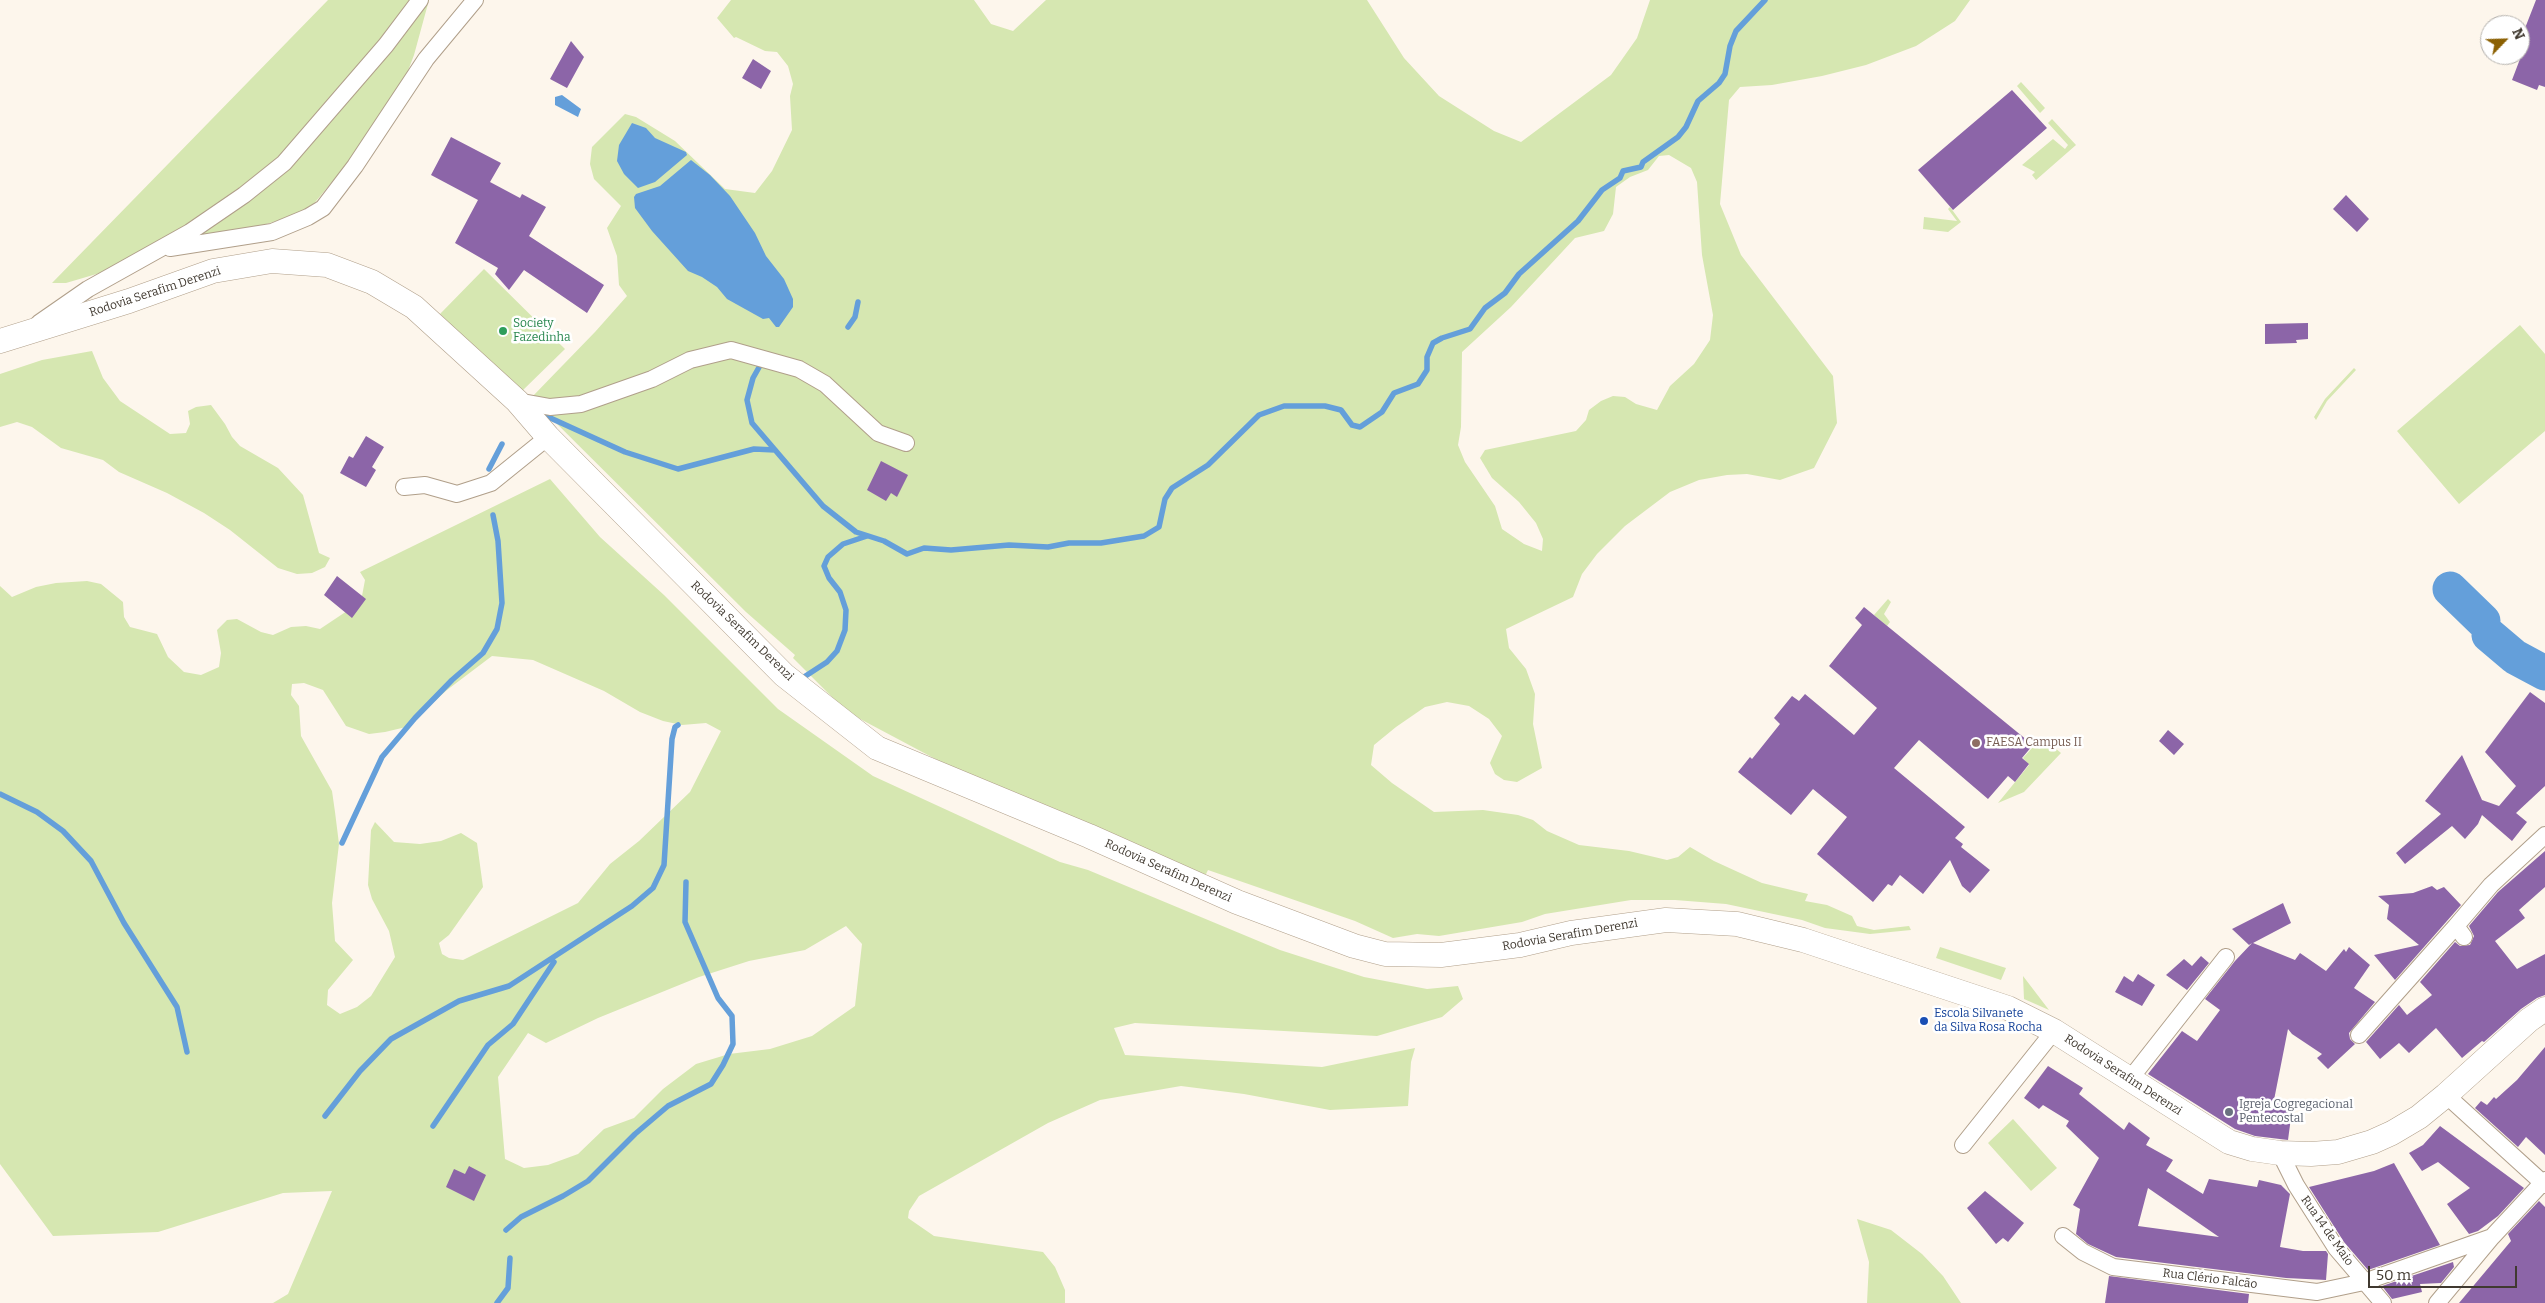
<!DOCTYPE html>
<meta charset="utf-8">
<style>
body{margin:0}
#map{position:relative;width:2545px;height:1303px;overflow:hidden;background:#fdf6ec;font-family:Bitter,serif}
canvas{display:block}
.north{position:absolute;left:2480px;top:15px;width:50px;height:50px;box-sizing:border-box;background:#fff;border:1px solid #b3b0ac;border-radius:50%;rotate:66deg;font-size:14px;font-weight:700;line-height:20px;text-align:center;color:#403930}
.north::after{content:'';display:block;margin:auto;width:18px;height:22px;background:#8b6002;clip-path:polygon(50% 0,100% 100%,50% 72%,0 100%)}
.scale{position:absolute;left:2368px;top:1266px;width:149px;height:22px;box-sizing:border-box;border:2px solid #403930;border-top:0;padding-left:6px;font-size:15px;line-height:18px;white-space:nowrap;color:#403930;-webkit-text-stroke:4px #fff;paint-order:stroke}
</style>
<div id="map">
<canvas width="2545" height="1303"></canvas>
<div class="north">N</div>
<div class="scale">50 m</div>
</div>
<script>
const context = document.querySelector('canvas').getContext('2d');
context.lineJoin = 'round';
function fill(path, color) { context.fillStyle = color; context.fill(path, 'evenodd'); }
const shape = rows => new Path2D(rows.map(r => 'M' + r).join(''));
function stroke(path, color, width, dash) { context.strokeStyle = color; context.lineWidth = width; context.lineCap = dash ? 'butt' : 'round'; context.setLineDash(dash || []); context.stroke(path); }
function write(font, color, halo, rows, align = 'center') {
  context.font = font + ' Bitter,serif'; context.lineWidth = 5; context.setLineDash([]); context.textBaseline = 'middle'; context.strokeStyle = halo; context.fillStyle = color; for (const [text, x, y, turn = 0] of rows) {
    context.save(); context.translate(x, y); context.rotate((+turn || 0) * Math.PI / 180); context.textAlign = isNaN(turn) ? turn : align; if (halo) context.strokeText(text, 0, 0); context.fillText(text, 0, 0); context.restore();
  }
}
fill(shape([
 [328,0,429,0,414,55,398,97,369,137,307,212,66,283,52,283],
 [731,0,974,0,991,24,1013,31,1046,0,1367,0,1404,58,1439,96,1494,131,1521,142,1611,75,1637,38,1650,0,1970,0,1955,21,1916,46,1866,65,1822,76,1772,85,1740,87,1729,100,1720,204,1741,255,1833,376,1837,423,1814,468,1780,480,1747,474,1727,475,1699,480,1670,492,1625,526,1597,554,1582,574,1573,597,1506,629,1509,648,1526,669,1535,694,1533,724,1542,768,1517,782,1504,780,1495,774,1490,763,1502,736,1489,719,1469,706,1447,702,1425,707,1396,727,1374,745,1371,765,1392,783,1434,812,1483,810,1518,815,1533,820,1547,831,1579,845,1629,851,1667,860,1678,857,1690,847,1714,861,1762,883,1808,894,1805,901,1827,905,1852,916,1857,926,1874,930,1909,926,1911,930,1870,934,1825,928,1802,920,1726,904,1675,900,1631,900,1545,914,1522,922,1439,936,1417,934,1393,938,1355,921,1208,870,1205,876,943,763,847,712,793,658,795,655,746,612,531,398,595,332,627,296,619,285,617,256,607,228,621,206,594,179,590,164,592,147,625,114,636,117,675,141,725,189,755,193,772,171,792,130,790,96,793,84,788,66,777,52,765,51,736,37,734,38,717,18],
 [1669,155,1691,168,1697,182,1702,255,1713,315,1710,340,1694,364,1670,386,1657,410,1636,404,1625,397,1613,396,1601,401,1589,410,1586,420,1576,431,1485,450,1480,458,1492,478,1519,502,1536,523,1543,539,1542,551,1524,544,1502,529,1495,506,1465,462,1458,445,1461,427,1462,352,1511,307,1575,238,1604,231,1613,214,1616,187,1630,177,1648,170,1659,156],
 [2021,82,2045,108,2040,113,2017,86],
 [2052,119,2076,145,2036,180,2032,175,2035,172,2022,165,2053,139,2065,149,2068,145,2048,123],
 [1950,207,1961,222,1948,232,1923,229,1924,217,1957,221,1948,209],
 [484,269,565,349,520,393,440,314],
 [2520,325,2545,354,2545,431,2459,504,2397,431],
 [92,351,103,378,120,401,170,434,186,433,190,424,188,411,196,407,211,405,225,424,232,437,240,446,278,468,303,495,319,553,330,558,325,567,312,573,297,574,278,568,230,530,204,513,167,493,119,472,103,460,61,448,32,427,17,422,0,427,0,374,42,360],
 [2354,368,2356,370,2327,401,2316,420,2314,417,2325,399],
 [550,479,600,537,664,595,778,709,873,776,1060,862,1088,870,1280,950,1364,977,1427,989,1458,986,1463,999,1442,1017,1377,1036,1135,1023,1114,1028,1125,1055,1322,1067,1415,1048,1411,1062,1408,1106,1330,1110,1244,1094,1181,1086,1100,1100,1048,1123,919,1196,909,1211,908,1218,934,1236,1043,1252,1055,1267,1065,1290,1065,1303,273,1303,288,1294,332,1191,283,1193,158,1232,53,1236,0,1164,0,586,12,597,36,587,56,583,87,581,101,584,123,602,124,617,130,627,157,634,168,657,184,672,201,675,219,667,221,653,217,630,227,620,237,619,261,632,273,635,291,627,306,626,320,629,350,609,362,596,365,580,360,572],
 [492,656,533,660,604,691,640,712,663,721,682,725,706,723,721,731,690,792,639,841,610,864,578,903,463,960,449,958,442,954,439,943,449,935,483,887,477,843,461,833,441,841,420,844,394,842,375,822,371,830,368,885,372,899,389,931,395,957,371,996,357,1007,340,1014,327,1005,328,990,353,960,335,941,332,903,339,844,335,812,332,791,301,736,299,706,291,695,292,684,304,683,323,690,346,726,369,734,385,732,406,727,447,690],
 [846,926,862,944,855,1006,812,1036,770,1049,729,1054,696,1064,663,1089,634,1118,604,1129,578,1154,548,1165,524,1168,505,1159,498,1077,528,1033,546,1043,598,1018,699,977,749,961,805,950],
 [1888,599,1891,602,1884,614,1890,622,1887,626,1874,615],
 [2042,737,2061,753,2024,792,1998,803,2029,765,2023,758],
 [1940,947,2006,968,2001,980,1936,958],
 [2023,976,2049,1010,2024,999],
 [2013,1119,2057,1168,2031,1191,1988,1143],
 [1857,1219,1891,1230,1922,1254,1943,1276,1961,1303,1867,1303,1869,1262]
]), '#d6e7b1');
fill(shape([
 [562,95,581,109,578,117,555,105,555,97],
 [632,123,646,128,655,138,686,152,687,155,655,182,638,188,624,174,617,161,619,145],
 [691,160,710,175,730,196,755,233,766,256,784,279,793,299,793,307,779,327,776,327,769,318,763,319,727,299,717,287,702,277,688,271,652,231,635,208,634,197,636,194,660,186]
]), '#649fda');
stroke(shape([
 [848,327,855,317,858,302],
 [762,362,753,378,747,400,752,423,823,506,856,532,884,541,907,554,924,548,951,550,1009,545,1048,547,1069,543,1101,543,1144,536,1159,527,1165,499,1172,488,1208,465,1259,415,1284,406,1325,406,1341,410,1352,425,1360,427,1382,412,1394,393,1418,384,1427,370,1427,357,1433,343,1442,338,1470,329,1485,308,1505,293,1519,274,1578,221,1602,190,1620,178,1623,171,1641,167,1643,162,1678,137,1686,127,1698,101,1719,83,1725,74,1730,46,1736,31,1765,0],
 [546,416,625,452,678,469,754,449,775,450],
 [489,469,502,444],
 [804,677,827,662,837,651,845,630,846,610,840,592,829,578,824,566,828,557,843,544,867,536],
 [0,794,37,812,63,831,91,861,124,923,177,1007,187,1052],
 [342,843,382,757,415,718,452,680,483,653,497,629,502,603,498,541,493,515],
 [325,1116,360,1071,391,1039,459,1001,509,986,632,906,653,888,664,865,672,739,675,727,678,725],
 [433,1126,488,1045,513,1024,554,962],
 [506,1230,521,1217,563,1196,588,1181,635,1134,668,1106,711,1084,723,1065,733,1044,732,1016,718,998,685,922,686,882],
 [497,1303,508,1288,510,1258]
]), '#649fda', 5.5);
stroke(shape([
 [2450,589,2483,621],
 [2489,635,2515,657,2545,673]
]), '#649fda', 35);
fill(shape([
 [2536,0,2545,0,2545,87,2539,85,2537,90,2512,80,2520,59,2520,41],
 [571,41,584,57,567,88,550,79],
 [753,59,771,71,761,89,742,78],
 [2012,90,2047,128,1953,210,1918,170],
 [451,137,501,163,490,182,520,198,522,194,546,207,529,236,604,285,587,313,524,270,509,290,495,274,498,268,455,243,478,200,431,175],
 [2346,195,2369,219,2357,232,2333,209],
 [2308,323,2308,339,2296,340,2297,343,2265,344,2265,324],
 [366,436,384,447,372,467,376,470,366,487,340,473,349,456,353,458],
 [881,461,908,475,897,497,891,493,886,501,867,490],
 [337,576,366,599,352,618,324,595],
 [1864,607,2033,745,2022,758,2029,764,2015,782,2008,776,1988,799,1919,740,1894,768,1965,827,1955,838,1963,844,1961,847,1990,870,1970,893,1962,886,1950,860,1923,894,1900,875,1892,886,1888,884,1873,902,1817,854,1847,817,1813,789,1791,815,1738,772,1750,757,1752,759,1780,724,1774,718,1792,696,1799,701,1805,694,1854,735,1877,708,1829,666,1862,625,1855,618],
 [2530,692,2545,703,2545,786,2516,813,2527,822,2512,841,2482,815,2478,824,2465,839,2452,826,2405,864,2396,853,2441,814,2425,801,2462,755,2482,800,2499,806,2516,786,2485,752],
 [2168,730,2184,744,2174,755,2159,741],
 [2545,851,2545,887,2519,910,2525,918,2495,941,2517,969,2545,954,2545,995,2537,998,2521,1009,2484,1042,2482,1041,2462,1058,2436,1028,2409,1053,2399,1043,2380,1059,2366,1042,2399,1005,2407,1015,2432,995,2420,982,2455,942,2460,946,2470,945,2474,936,2469,926,2498,892],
 [2432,886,2437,890,2444,887,2461,905,2395,980,2374,955,2419,945,2387,919,2389,905,2378,896,2413,893],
 [2283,903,2291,923,2253,943,2295,960,2300,953,2326,971,2344,949,2346,952,2349,947,2370,965,2354,988,2375,1002,2349,1033,2350,1039,2355,1044,2328,1069,2317,1058,2322,1054,2292,1034,2288,1029,2274,1100,2292,1110,2288,1140,2255,1136,2235,1129,2148,1074,2182,1031,2197,1041,2220,1010,2205,999,2235,961,2252,943,2249,945,2232,929],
 [2201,956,2209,963,2187,990,2166,975,2184,959,2192,966],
 [2138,974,2155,985,2142,1006,2115,992,2124,976,2133,982],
 [2545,1047,2545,1155,2526,1137,2518,1147,2475,1108,2481,1101,2487,1105,2494,1097,2496,1099,2517,1080],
 [2048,1066,2083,1088,2079,1094,2124,1130,2129,1122,2150,1138,2146,1145,2173,1160,2166,1171,2203,1194,2209,1179,2257,1187,2259,1180,2281,1185,2290,1194,2280,1247,2303,1251,2326,1251,2328,1254,2326,1280,2286,1278,2116,1257,2088,1244,2076,1234,2080,1209,2073,1205,2099,1158,2066,1126,2069,1121,2043,1105,2039,1109,2024,1098],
 [2148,1188,2219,1237,2138,1226],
 [2440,1126,2524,1188,2498,1216,2478,1231,2469,1234,2447,1204,2470,1188,2438,1162,2422,1171,2409,1153,2423,1145],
 [2394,1163,2440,1245,2368,1270,2344,1242,2309,1187,2374,1171],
 [469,1166,486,1175,474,1201,446,1187,454,1169,465,1174],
 [1985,1191,2024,1223,2008,1242,2003,1238,1996,1244,1967,1208],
 [2539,1201,2545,1207,2545,1303,2459,1303,2511,1241,2508,1234],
 [2453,1262,2454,1267,2441,1283,2420,1284,2422,1292,2392,1299,2382,1286],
 [2109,1276,2249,1294,2248,1303,2105,1303]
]), '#8c65a8');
const minor = shape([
 [170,248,272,232,308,217,323,208,355,166,426,59,475,0],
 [39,323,88,289,190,232,244,195,284,163,386,45,420,0],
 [517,401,550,407,581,404,652,379,690,360,731,350,799,369,825,384,878,433,906,443],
 [404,487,425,485,457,494,491,483,548,437],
 [2464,937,2456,926,2491,885,2545,835],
 [2359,1035,2456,926],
 [2130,1079,2226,957],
 [2446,1095,2545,1185],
 [1963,1145,2054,1031],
 [2280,1153,2296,1185,2336,1248,2383,1303],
 [2063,1236,2083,1252,2113,1267,2317,1292,2364,1282,2492,1237],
 [2437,1303,2492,1237,2545,1180]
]);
const secondary = shape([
 [0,341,129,301,213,271,272,261,327,265,372,282,414,307,517,401,548,437,784,675,877,748,1089,836,1237,902,1354,946,1385,954,1441,955,1520,945,1571,933,1666,920,1737,924,1803,940,2008,1008,2054,1031,2229,1142,2252,1149,2280,1153,2311,1154,2338,1152,2372,1142,2392,1133,2419,1117,2446,1095,2529,1020,2545,1009]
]);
stroke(minor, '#b09f8a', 18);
stroke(secondary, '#b09f8a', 25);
stroke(minor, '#fff', 16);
stroke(secondary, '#fff', 24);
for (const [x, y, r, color] of [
 [503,331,5,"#2e9e5b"],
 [1976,743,5,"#8d6e63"],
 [1924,1021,5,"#1a4fb4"],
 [2229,1112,5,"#6b7280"]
]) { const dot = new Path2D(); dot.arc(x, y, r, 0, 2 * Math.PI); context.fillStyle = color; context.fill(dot); stroke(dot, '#fff', 2); }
write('12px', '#403930', '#fff', [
 ["Rodovia Serafim Derenzi",155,292,-18],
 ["Rodovia Serafim Derenzi",742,631,44],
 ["Rodovia Serafim Derenzi",1168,871,24],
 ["Rodovia Serafim Derenzi",1570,935,-10],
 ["Rodovia Serafim Derenzi",2123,1075,33],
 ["Rua 14 de Maio",2327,1231,55],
 ["Rua Clério Falcão",2210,1279,7]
]);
write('12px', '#27864d', '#fff', [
 ["Society",513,324],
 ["Fazedinha",513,338]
], 'left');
write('12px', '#785e54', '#fff', [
 ["FAESA Campus II",1986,743]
], 'left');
write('12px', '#164399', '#fff', [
 ["Escola Silvanete",1934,1014],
 ["da Silva Rosa Rocha",1934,1028]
], 'left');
write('12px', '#5b616d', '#fff', [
 ["Igreja Cogregacional",2239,1105],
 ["Pentecostal",2239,1119]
], 'left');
</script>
